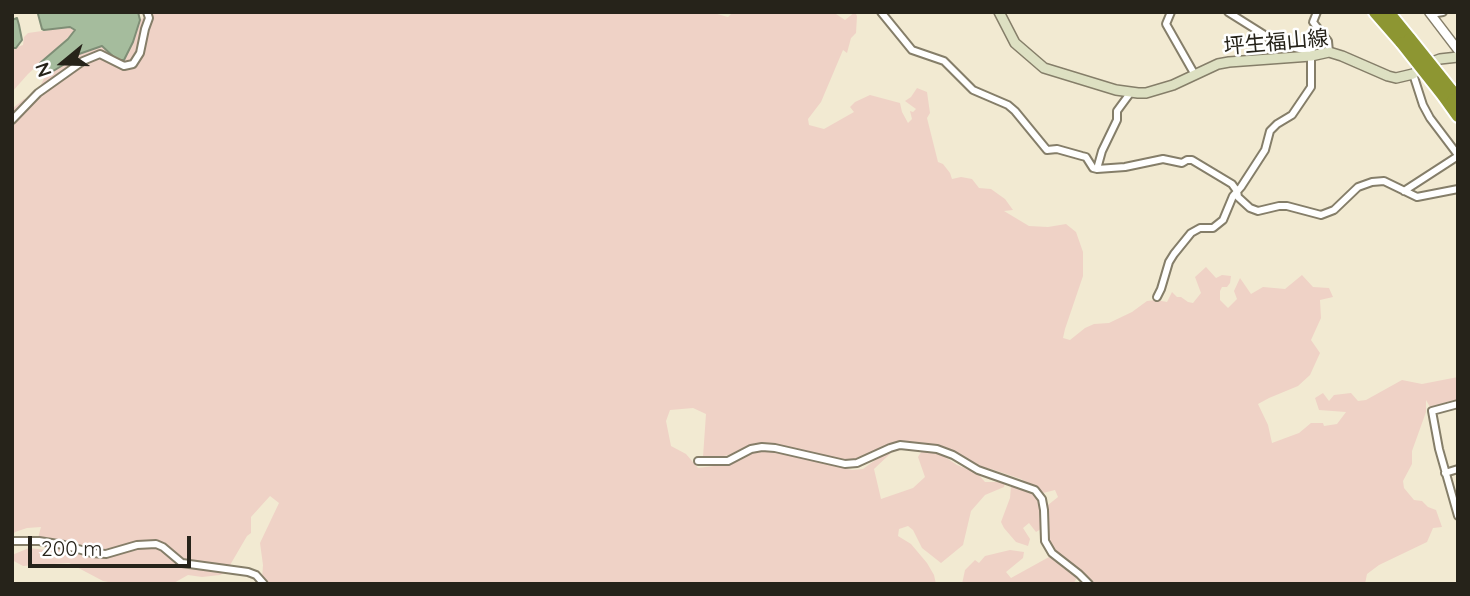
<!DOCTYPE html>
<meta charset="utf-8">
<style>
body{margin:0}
#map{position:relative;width:1470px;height:596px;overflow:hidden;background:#f2ead2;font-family:Quicksand,sans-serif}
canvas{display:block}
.frame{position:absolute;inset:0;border:14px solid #26231a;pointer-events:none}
.north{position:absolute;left:28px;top:28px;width:70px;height:70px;-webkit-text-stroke:5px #fff;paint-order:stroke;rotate:251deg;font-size:19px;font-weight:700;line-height:28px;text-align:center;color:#26231a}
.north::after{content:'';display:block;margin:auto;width:24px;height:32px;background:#26231a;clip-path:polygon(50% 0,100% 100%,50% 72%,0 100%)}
.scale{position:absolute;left:28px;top:536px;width:163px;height:32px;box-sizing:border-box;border:4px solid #26231a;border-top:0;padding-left:9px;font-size:21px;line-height:24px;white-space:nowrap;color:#26231a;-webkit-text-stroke:5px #fff;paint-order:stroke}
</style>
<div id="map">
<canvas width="1470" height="596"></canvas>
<div class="frame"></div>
<div class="north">N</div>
<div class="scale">200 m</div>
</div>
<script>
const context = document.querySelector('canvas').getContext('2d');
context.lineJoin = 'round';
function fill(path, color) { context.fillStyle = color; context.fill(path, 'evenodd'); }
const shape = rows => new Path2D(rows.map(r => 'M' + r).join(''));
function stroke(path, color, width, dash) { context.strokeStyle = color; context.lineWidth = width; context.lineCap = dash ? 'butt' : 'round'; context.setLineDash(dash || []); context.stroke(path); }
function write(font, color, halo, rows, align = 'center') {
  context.font = font + ' Quicksand,"Noto Sans JP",sans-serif'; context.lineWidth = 5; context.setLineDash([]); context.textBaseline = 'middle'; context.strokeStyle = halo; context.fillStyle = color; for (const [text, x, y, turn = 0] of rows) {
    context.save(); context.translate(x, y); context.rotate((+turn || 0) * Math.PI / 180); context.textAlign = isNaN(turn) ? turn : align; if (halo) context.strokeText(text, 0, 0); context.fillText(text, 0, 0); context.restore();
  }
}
fill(shape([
 [152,12,710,12,728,17,733,12,833,12,845,20,855,12,857,16,856,33,851,38,847,53,843,50,821,102,808,119,809,125,824,129,854,112,850,107,855,102,870,95,900,103,902,112,908,123,912,119,910,111,913,112,916,109,905,101,911,97,917,88,927,92,930,113,927,118,938,162,943,164,950,173,952,179,961,177,972,179,979,188,991,189,1005,199,1013,210,1004,211,1029,226,1048,227,1066,224,1076,232,1083,252,1083,276,1065,329,1063,338,1070,340,1085,328,1094,324,1109,323,1132,312,1147,301,1156,300,1167,302,1172,292,1177,297,1181,297,1188,302,1193,303,1201,293,1195,277,1206,267,1216,278,1222,275,1231,276,1230,283,1227,287,1222,287,1220,291,1220,300,1228,308,1237,299,1234,291,1240,278,1251,294,1263,287,1285,289,1302,275,1313,287,1329,288,1333,297,1320,300,1321,318,1311,340,1320,353,1310,375,1298,386,1269,398,1258,404,1268,425,1272,443,1299,433,1311,423,1323,423,1324,426,1337,424,1346,412,1319,410,1315,398,1323,393,1329,401,1334,395,1351,393,1358,401,1366,400,1402,380,1422,384,1458,377,1458,405,1454,400,1430,407,1426,400,1426,412,1412,451,1412,464,1403,481,1404,488,1414,500,1422,501,1428,507,1436,510,1442,527,1433,528,1427,542,1379,565,1367,574,1365,584,1093,584,1083,573,1054,552,1046,539,1048,505,1058,497,1055,490,1043,493,1021,479,991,469,975,466,954,452,900,443,857,460,845,462,776,445,719,457,703,457,706,414,693,408,670,410,666,421,671,446,686,454,698,468,730,464,757,451,772,450,852,470,863,469,890,449,892,452,874,469,881,499,913,488,925,477,918,457,923,449,939,453,957,465,977,473,985,482,1005,482,1004,487,985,495,971,511,963,545,941,563,922,548,913,530,908,526,899,529,898,536,911,544,927,563,934,575,936,584,269,584,262,579,263,565,260,543,279,503,270,496,251,517,251,533,247,536,226,572,220,575,202,577,188,575,172,584,119,584,103,581,69,563,23,566,12,560,12,555,29,548,46,550,38,538,41,527,27,528,15,532,12,536,12,109,24,99,36,96,45,76,59,68,79,54,103,46,117,60,133,42,140,20],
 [70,27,75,30,74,32,28,74,12,92,12,49,23,45,24,37,28,33],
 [1016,484,1035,494,1040,506,1041,529,1036,532,1029,523,1023,528,1030,539,1028,546,1016,542,1004,528,1001,522,1010,498,1011,486],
 [1010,550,1024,552,1023,558,1006,572,1011,578,1049,557,1077,578,1073,584,962,584,965,570,975,560,979,563,985,556]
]), '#efd2c6');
const water = shape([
 [39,12,138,12,140,20,133,42,124,60,117,60,102,46,79,54,73,54,68,62,45,76,41,75,38,69,40,63,68,39,75,30,70,27,44,30,42,29,38,14,39,12],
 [17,18,19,25,22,40,16,48,12,48,12,20,17,18]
]);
fill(water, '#a5bc9d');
stroke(water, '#7f8e76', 2);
const minor = shape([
 [881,12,912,50,944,61,973,90,1008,105,1015,111,1047,150,1057,149,1082,156,1086,157,1093,168,1097,169,1125,167,1163,159,1182,163,1187,160,1192,160,1232,184,1237,191,1238,197,1250,208,1258,211,1279,206,1287,206,1321,215,1334,210,1358,187,1372,182,1384,181,1417,197,1458,189],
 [1171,12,1166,24,1195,75],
 [1228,12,1279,44,1312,52],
 [1317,12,1313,22,1328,41,1329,52],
 [1431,14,1443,12],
 [1413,74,1423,105,1430,118,1458,155],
 [12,120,38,93,83,61,100,54,124,66,133,64,140,53,145,29,149,18,147,12],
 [1097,169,1102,151,1117,120,1117,111,1131,92],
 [1404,191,1458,156],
 [1157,297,1161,289,1169,262,1174,254,1191,233,1200,228,1213,228,1223,220,1233,196,1241,187,1265,150,1270,131,1277,124,1292,115,1311,87,1311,56],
 [1458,404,1432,411,1439,449,1458,516],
 [698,461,728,461,751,449,762,447,775,448,845,464,857,463,890,448,900,445,937,449,953,455,978,470,1035,490,1042,499,1044,510,1045,541,1052,553,1079,574,1089,584],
 [1445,473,1458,469],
 [12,541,39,541,64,545,92,553,106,554,137,545,156,544,163,547,182,563,248,572,256,575,264,584]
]);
const tertiary = shape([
 [1429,12,1458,50]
]);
const secondary = shape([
 [999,12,1015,43,1044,68,1116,90,1138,93,1146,93,1173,85,1218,64,1229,62,1311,56,1329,52,1342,56,1388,76,1396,78,1413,74,1432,62,1440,59,1458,57]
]);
const motorway = shape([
 [1375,12,1402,43],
 [1388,12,1410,39],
 [1450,89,1458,99],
 [1443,95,1458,116]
]);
stroke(minor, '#857e69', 10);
stroke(tertiary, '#857e69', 11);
stroke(secondary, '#857e69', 12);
stroke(motorway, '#fff', 16);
stroke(minor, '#fff', 6);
stroke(tertiary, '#fff', 8);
stroke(secondary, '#dde0c2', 9);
stroke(motorway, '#8d9632', 12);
const motorwayBridge = shape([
 [1410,39,1450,89],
 [1402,43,1443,95]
]);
stroke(motorwayBridge, '#fff', 16, []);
stroke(motorwayBridge, '#8d9632', 12);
write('21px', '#26231a', '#fff', [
 ["坪生福山線",1276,43,-5]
]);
</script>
